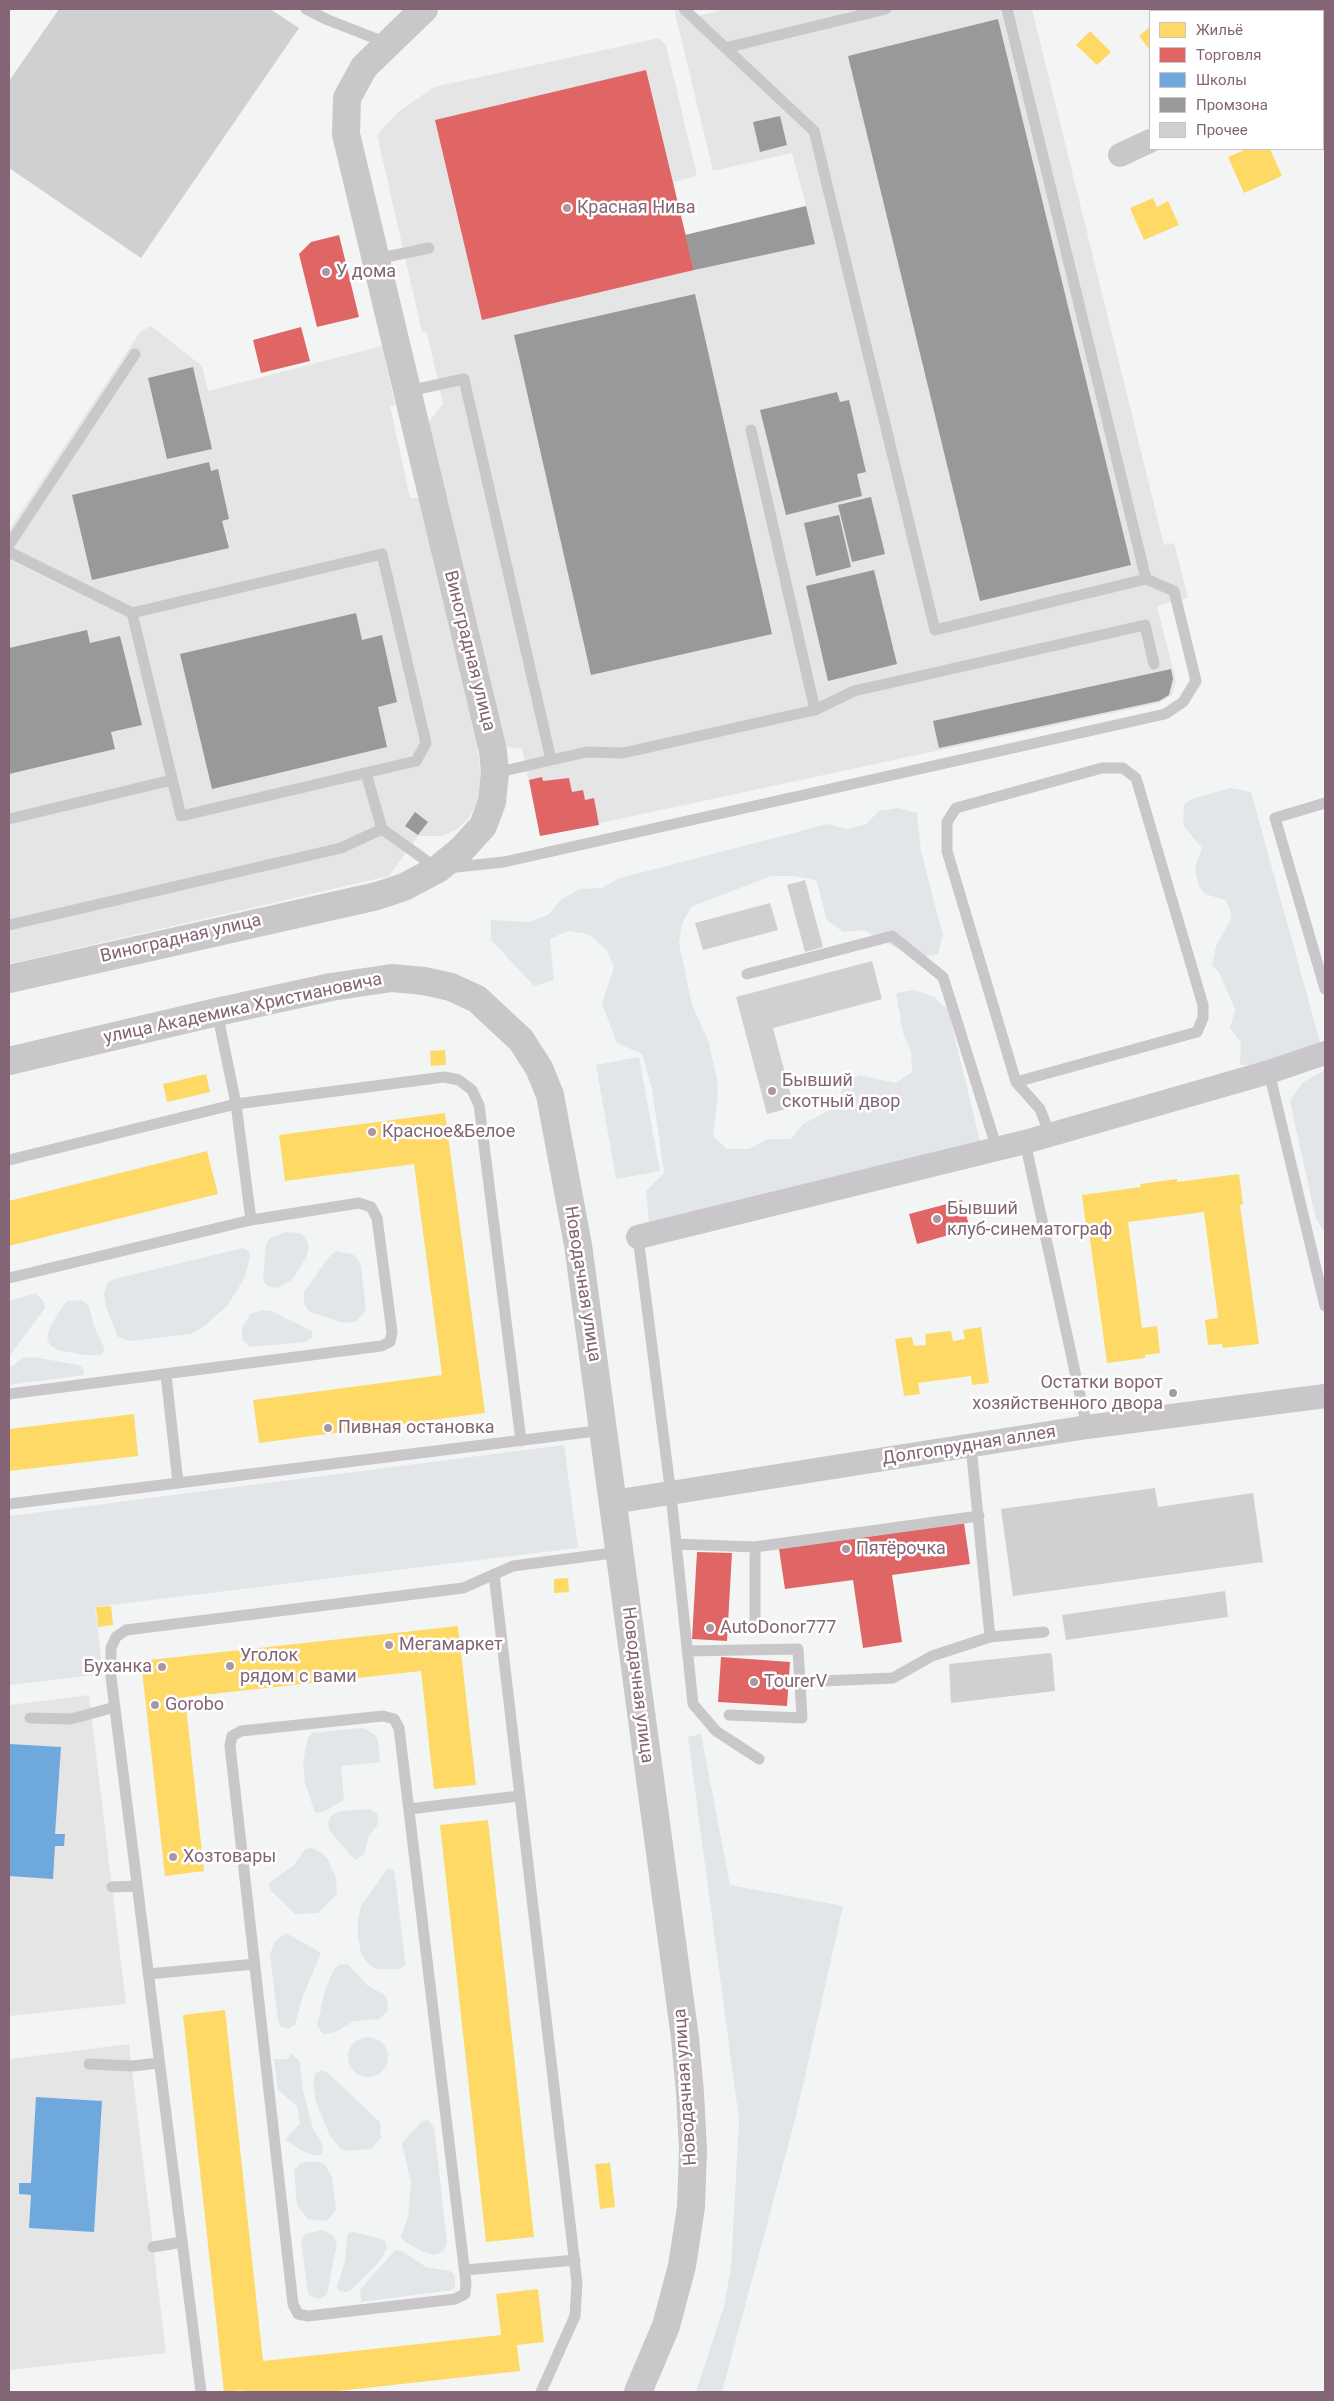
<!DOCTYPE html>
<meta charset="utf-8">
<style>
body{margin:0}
#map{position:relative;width:1334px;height:2401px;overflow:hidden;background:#f3f5f5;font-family:Roboto,sans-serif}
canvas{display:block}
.frame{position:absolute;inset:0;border:10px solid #836576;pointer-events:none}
.legend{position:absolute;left:1149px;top:10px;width:175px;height:140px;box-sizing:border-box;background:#fff;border:1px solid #cdc1c8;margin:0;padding:6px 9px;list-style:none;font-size:15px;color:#836576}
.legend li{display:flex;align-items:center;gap:10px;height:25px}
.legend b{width:25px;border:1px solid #cdc1c8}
</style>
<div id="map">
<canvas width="1334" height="2401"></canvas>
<div class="frame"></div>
<ul class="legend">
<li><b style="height:14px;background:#ffd966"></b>Жильё</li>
<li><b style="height:14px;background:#e06666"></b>Торговля</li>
<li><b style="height:14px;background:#6fa8dc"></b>Школы</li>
<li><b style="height:14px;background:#999"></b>Промзона</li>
<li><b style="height:14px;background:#d0cfd1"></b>Прочее</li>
</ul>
</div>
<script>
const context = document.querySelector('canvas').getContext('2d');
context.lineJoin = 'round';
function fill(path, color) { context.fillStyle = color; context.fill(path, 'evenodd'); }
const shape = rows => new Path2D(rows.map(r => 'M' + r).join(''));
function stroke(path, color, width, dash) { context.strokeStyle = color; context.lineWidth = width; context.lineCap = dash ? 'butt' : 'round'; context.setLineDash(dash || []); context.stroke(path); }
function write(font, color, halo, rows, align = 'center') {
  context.font = font + ' Roboto,sans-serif'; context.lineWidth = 5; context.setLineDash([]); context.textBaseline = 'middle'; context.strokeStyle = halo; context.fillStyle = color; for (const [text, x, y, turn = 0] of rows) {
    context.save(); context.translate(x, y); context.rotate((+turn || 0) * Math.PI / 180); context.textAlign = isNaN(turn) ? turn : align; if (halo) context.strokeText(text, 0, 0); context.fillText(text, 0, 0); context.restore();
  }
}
fill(shape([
 [674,9,693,17,726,9,1032,9,1164,545,1174,543,1188,598,1157,606,1176,681,1172,695,1159,703,540,836,522,749,502,746,427,424,443,404,427,332,422,332,377,135,397,113,434,87,659,38,666,45,697,176,672,182,686,235,806,206,792,153,713,171],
 [151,326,202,366,208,391,382,346,395,405,390,406,410,498,419,498,477,744,482,784,479,800,468,819,457,829,442,836,418,836,389,876,9,964,9,530,140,332],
 [89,1695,126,2004,9,2016,9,1705],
 [129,2044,166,2353,9,2370,9,2059]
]), '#e5e5e6');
fill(shape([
 [1231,788,1251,792,1320,1042,1313,1048,1258,1065,1240,1065,1241,1043,1230,1028,1235,1009,1219,972,1212,965,1216,946,1231,919,1230,909,1225,900,1205,894,1199,887,1195,867,1202,848,1183,825,1184,805,1191,799],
 [898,808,917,813,921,851,943,936,938,954,915,958,863,930,843,932,827,920,816,880,794,876,771,876,691,907,682,924,679,943,692,1005,708,1040,717,1079,718,1097,713,1136,727,1149,749,1149,767,1139,791,1139,803,1124,840,1105,842,1085,859,1075,896,1083,912,1072,911,1051,903,1033,896,993,915,990,934,997,948,1010,980,1141,649,1223,646,1191,664,1173,652,1089,642,1054,617,1043,602,1004,614,967,606,949,588,934,568,931,550,939,554,980,534,986,491,940,491,920,529,922,548,915,562,899,580,889,601,888,620,878,828,824,846,829,865,825,879,811],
 [639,1057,660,1171,616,1179,596,1065],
 [1325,1070,1325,1234,1315,1216,1290,1101,1302,1083],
 [286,1232,300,1233,305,1237,309,1247,306,1258,292,1280,278,1288,270,1287,265,1284,263,1276,266,1244,270,1238],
 [243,1248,249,1251,250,1258,244,1279,227,1306,203,1327,191,1334,130,1341,118,1337,106,1307,104,1294,108,1282,114,1279],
 [336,1251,352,1254,357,1258,361,1266,366,1310,357,1321,344,1323,310,1312,304,1304,304,1292,328,1258],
 [35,1293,43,1300,45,1308,9,1357,9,1301],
 [81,1300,88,1305,96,1331,104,1347,104,1352,100,1355,84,1355,57,1350,50,1345,47,1339,50,1327,64,1304,68,1301],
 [262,1310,271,1311,312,1331,313,1337,306,1342,250,1347,242,1339,242,1328,250,1314],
 [33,1357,79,1365,83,1368,84,1375,9,1385,9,1368,23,1358],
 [564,1445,578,1548,95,1607,103,1674,9,1685,9,1516],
 [360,1728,366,1729,375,1735,378,1740,380,1762,341,1766,344,1800,323,1812,315,1813,305,1783,303,1761,308,1738,312,1733],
 [701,1734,730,1885,843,1906,796,2116,722,2392,696,2392,724,2306,731,2268,739,2120,688,1737],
 [370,1809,377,1813,378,1824,369,1836,364,1855,355,1860,329,1830,328,1822,331,1816,339,1811],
 [312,1848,322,1853,328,1860,336,1878,337,1894,318,1913,295,1914,270,1890,269,1883,294,1865,305,1849],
 [388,1868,394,1871,395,1875,405,1962,405,1966,399,1969,377,1969,369,1965,361,1953,358,1938,358,1920,361,1906],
 [286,1933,321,1953,303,1996,295,2025,288,2029,280,2026,278,2021,270,1954,275,1941],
 [348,1964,367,1985,386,1996,388,2006,387,2012,379,2019,354,2021,336,2032,323,2034,317,2026,325,1990,334,1969,339,1965],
 '348 2057a20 20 0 1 1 40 0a20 20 0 1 1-40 0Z',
 [290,2053,300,2061,303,2090,313,2128,323,2146,322,2155,312,2155,303,2151,285,2140,300,2123,297,2106,278,2090,274,2059,289,2059],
 [322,2070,328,2073,380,2122,381,2138,371,2149,349,2151,341,2149,330,2136,316,2102,313,2085,315,2073],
 [428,2120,434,2128,447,2242,444,2251,435,2255,423,2252,405,2242,401,2236,408,2217,411,2184,402,2143,421,2122],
 [307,2162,318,2162,325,2165,332,2177,336,2210,329,2219,324,2221,308,2219,297,2205,294,2170,301,2163],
 [323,2230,333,2235,337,2244,327,2294,320,2299,311,2296,308,2293,301,2241,305,2234],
 [354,2232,382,2239,385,2241,387,2249,378,2263,350,2291,346,2292,339,2291,337,2287,345,2261,347,2237,349,2233],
 [395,2250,402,2251,426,2267,450,2271,455,2276,455,2286,452,2290,361,2302,360,2290]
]), '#e3e6e9');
fill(shape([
 [1192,9,1242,9,1240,11,1196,11],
 [1150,27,1150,50,1139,36],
 [1090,31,1111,52,1097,65,1076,45],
 [1247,149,1270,149,1282,176,1244,193,1228,157],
 [1153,198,1157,207,1168,201,1179,225,1144,240,1130,208],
 [445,1050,446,1065,431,1066,430,1051],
 [206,1074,210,1092,167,1102,163,1084],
 [445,1113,485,1413,259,1443,253,1400,442,1375,414,1164,285,1181,279,1135],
 [207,1151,218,1194,9,1246,9,1201],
 [1239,1174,1243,1204,1240,1205,1259,1344,1223,1348,1222,1344,1208,1345,1205,1320,1218,1318,1204,1212,1128,1222,1142,1328,1157,1326,1160,1353,1145,1355,1145,1358,1107,1363,1088,1225,1086,1226,1082,1195,1141,1187,1140,1184,1177,1179,1177,1182],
 [981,1327,989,1383,972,1385,971,1376,918,1383,920,1394,904,1396,895,1339,912,1337,914,1346,926,1345,925,1334,951,1331,953,1341,965,1339,963,1330],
 [134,1414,138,1456,9,1471,9,1429],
 [568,1578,569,1592,554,1593,554,1579],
 [111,1606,113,1625,98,1627,96,1607],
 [458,1626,476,1785,434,1789,421,1671,185,1697,204,1871,165,1876,141,1661],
 [488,1820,534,2237,486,2242,440,1825],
 [225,2010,263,2361,501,2335,496,2294,538,2289,544,2342,517,2345,520,2371,329,2392,243,2392,243,2390,224,2392,183,2015],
 [610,2163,615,2207,600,2209,595,2164]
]), '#ffd966');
fill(shape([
 [646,70,694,270,482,320,435,120],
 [339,235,359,317,317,327,299,254,311,242],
 [301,327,310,361,261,373,253,340],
 [542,777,543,781,569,778,572,792,583,790,585,800,594,798,599,825,540,836,529,780],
 [962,1200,970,1229,917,1244,909,1214],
 [964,1523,970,1564,892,1575,902,1642,863,1648,853,1580,785,1589,779,1549],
 [697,1552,732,1553,727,1641,692,1639],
 [721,1657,790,1662,787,1706,718,1702]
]), '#e06666');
fill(shape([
 [9,1744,61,1747,55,1834,65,1834,64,1846,55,1846,53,1879,9,1876],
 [36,2097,102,2101,94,2232,29,2228,31,2195,19,2194,19,2183,31,2183]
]), '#6fa8dc');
fill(shape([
 [998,19,1131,565,980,601,848,56],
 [780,116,787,145,760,152,753,122],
 [806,206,815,244,694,270,685,235],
 [695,294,772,634,591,675,514,335],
 [193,367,212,449,167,459,148,378],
 [837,392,840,402,849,400,866,472,857,474,862,496,786,515,760,410],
 [209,462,211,471,218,469,229,519,222,521,229,548,92,580,72,495],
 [871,497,885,554,852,562,838,505],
 [839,515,851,567,816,576,804,523],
 [874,570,897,664,828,681,806,586],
 [356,613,362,640,382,635,397,702,378,707,387,747,212,789,180,654],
 [87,630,90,643,120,636,142,725,111,732,115,749,9,774,9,648],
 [1171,669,1173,679,1169,695,1159,701,939,748,933,721],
 [415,812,428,822,418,835,405,826]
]), '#999');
fill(shape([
 [59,9,270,9,299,28,141,258,9,168,9,81],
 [805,880,823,947,805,952,787,885],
 [770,903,778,930,703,950,695,923],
 [872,961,882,999,773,1028,794,1107,767,1114,736,997],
 [1155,1488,1158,1507,1253,1493,1263,1562,1013,1596,1001,1509],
 [1225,1591,1228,1617,1066,1640,1062,1615],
 [1050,1653,1052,1655,1055,1691,951,1703,949,1664]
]), '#d0cfd1');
stroke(shape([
 [306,9,328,20,387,43],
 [1007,9,1146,579],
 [725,48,886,9],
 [376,259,429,248],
 [408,391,464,379,551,760,495,773],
 [751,430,815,710],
 [9,545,135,354],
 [9,552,132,613],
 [382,554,426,743,416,761,181,816,132,613,382,554],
 [551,760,587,752,623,753,815,710,854,691,1145,625,1154,664],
 [366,773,382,829,438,869,504,862,1165,714,1183,702,1196,681,1174,591,1146,579,935,630,814,131,684,9],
 [1325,803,1275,818,1325,989],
 [9,819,172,780],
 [9,925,341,848,382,829],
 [747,974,892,936,943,977,997,1149],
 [217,1012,236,1104,251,1220],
 [1269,1072,1325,1306],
 [1016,1082,1197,1032,1203,1018,1203,1005,1136,778,1123,768,1102,768,956,808,947,822,947,851,1016,1082,1040,1109,1050,1135],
 [1025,1142,1087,1427],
 [9,1160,236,1104,444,1077,459,1080,472,1090,479,1105,521,1441],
 [638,1237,671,1495,693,1704,716,1731,759,1759],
 [9,1278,251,1220,359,1203,371,1207,377,1218,392,1332,390,1342,381,1346,9,1394],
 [166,1375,178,1483],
 [9,1504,604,1430],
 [676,1544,755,1547,979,1516],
 [755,1547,755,1622],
 [494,1574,577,2283,575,2316,541,2392],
 [990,1637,1044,1632],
 [687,1651,798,1649,802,1718,729,1715],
 [823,1681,893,1678,932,1656,990,1637,971,1446],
 [383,1716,394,1719,399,1728,466,2283,465,2294,455,2299,308,2316,298,2314,293,2304,230,1746,232,1736,241,1731,383,1716],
 [30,1718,71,1719,115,1707],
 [409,1809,519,1796],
 [112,1887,137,1886],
 [148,1974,255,1964],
 [89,2064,132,2066,159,2063],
 [153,2247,182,2242],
 [465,2270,575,2260],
 [201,2392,111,1677,111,1648,116,1637,126,1630,463,1588,513,1566,620,1552]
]), '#c9c7c9', 11);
stroke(shape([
 [1323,14,1325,11],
 [1120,155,1150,141],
 [638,1237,1025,1142,1269,1072,1325,1053],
 [613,1502,1087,1427,1325,1396]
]), '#c9c7c9', 24);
stroke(shape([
 [9,979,377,896,404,887,438,869,462,849,483,826,492,802,495,773,493,751,346,134,347,98,364,67,424,9],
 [9,1061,217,1012,331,987,392,978,424,981,451,987,477,999,521,1040,539,1068,550,1095,578,1245,685,2038,690,2093,693,2150,691,2207,682,2266,666,2326,638,2392]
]), '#c9c7c9', 28);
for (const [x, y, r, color] of [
 [567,208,5,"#aa97a2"],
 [326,272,5,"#aa97a2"],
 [772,1091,5,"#aa97a2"],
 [372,1132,5,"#aa97a2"],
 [937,1219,5,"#aa97a2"],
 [1173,1393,5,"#aa97a2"],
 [328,1428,5,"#aa97a2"],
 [846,1549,5,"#aa97a2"],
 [710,1628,5,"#aa97a2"],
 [389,1645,5,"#aa97a2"],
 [230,1666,5,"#aa97a2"],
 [162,1667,5,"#aa97a2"],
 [754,1682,5,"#aa97a2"],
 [155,1705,5,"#aa97a2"],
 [173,1857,5,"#aa97a2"]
]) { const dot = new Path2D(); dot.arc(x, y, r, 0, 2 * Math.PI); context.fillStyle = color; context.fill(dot); stroke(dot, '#fff', 2); }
write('18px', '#836576', '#fff', [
 ["Красная Нива",577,208],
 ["У дома",336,272],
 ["Бывший",782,1081],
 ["скотный двор",782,1102],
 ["Красное&Белое",382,1132],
 ["Бывший",947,1209],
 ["клуб-синематограф",947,1230],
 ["Остатки ворот",1163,1383,"right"],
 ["хозяйственного двора",1163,1404,"right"],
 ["Пивная остановка",338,1428],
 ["Пятёрочка",856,1549],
 ["AutoDonor777",720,1628],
 ["Мегамаркет",399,1645],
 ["Уголок",240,1656],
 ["рядом с вами",240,1677],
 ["Буханка",152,1667,"right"],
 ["TourerV",764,1682],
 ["Gorobo",165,1705],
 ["Хозтовары",183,1857]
], 'left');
write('18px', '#836576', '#fff', [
 ["Виноградная улица",469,651,76],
 ["Виноградная улица",181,939,-13],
 ["улица Академика Христиановича",243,1009,-12],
 ["Новодачная улица",582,1284,81],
 ["Долгопрудная аллея",969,1446,-9],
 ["Новодачная улица",637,1685,83],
 ["Новодачная улица",686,2087,-94]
]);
</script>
